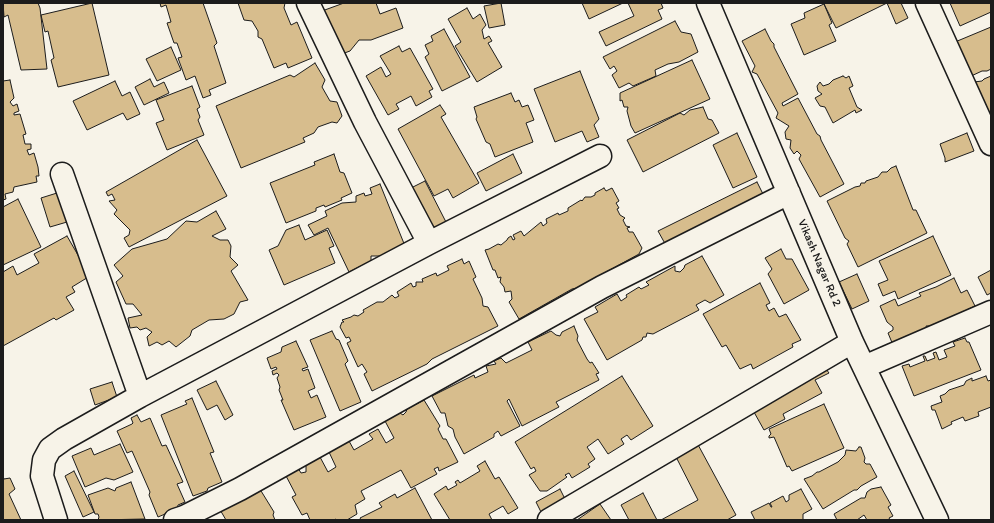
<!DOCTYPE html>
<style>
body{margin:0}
#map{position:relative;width:994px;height:523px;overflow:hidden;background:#f7f3e8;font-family:Itim,sans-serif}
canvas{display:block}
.frame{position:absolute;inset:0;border:4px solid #1c1c1c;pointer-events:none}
</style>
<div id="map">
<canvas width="994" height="523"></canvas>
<div class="frame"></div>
</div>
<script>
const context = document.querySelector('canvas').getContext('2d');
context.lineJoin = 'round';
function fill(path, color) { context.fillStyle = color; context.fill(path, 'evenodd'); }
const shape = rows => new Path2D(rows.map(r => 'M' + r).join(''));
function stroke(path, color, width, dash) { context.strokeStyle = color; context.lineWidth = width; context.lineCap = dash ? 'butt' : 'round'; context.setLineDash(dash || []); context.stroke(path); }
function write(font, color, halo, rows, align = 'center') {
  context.font = font + ' Itim,sans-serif'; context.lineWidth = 4; context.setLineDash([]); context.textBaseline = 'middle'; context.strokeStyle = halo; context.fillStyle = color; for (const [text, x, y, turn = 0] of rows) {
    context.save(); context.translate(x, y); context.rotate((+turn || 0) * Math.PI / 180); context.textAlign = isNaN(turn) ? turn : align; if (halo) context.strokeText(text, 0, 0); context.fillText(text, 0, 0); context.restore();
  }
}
const building = shape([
 [3,3,38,3,40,8,47,69,21,70,8,15,4,17,3,3],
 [92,3,109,75,58,87,51,60,54,58,48,31,45,32,41,15,92,3],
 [160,3,203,3,217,43,214,46,226,83,209,90,211,95,203,98,195,76,186,80,178,58,182,57,177,43,174,43,167,23,171,22,166,5,161,7,160,3],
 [238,3,285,3,284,8,291,25,297,22,312,58,288,68,286,63,274,68,262,39,258,37,258,31,252,21,244,20,238,3],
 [344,3,376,3,380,14,396,8,403,28,371,40,359,40,350,51,339,55,322,11,344,3],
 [501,3,505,25,489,28,484,6,501,3],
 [582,3,623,3,589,19,582,3],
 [628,3,661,3,663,8,658,10,662,19,606,46,599,32,634,16,628,3],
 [826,3,901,3,908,18,896,24,887,3,836,28,824,4,826,3],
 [950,3,991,3,991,12,960,26,950,3],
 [824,4,832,23,829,25,836,41,804,55,791,24,805,18,804,13,824,4],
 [467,8,473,19,480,14,486,25,482,30,484,39,489,36,492,41,488,43,502,67,477,82,455,46,461,42,448,19,467,8],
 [675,21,681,32,691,34,698,52,679,62,668,64,655,70,656,76,633,86,629,83,619,88,612,75,617,71,614,66,610,69,603,57,675,21],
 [991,27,991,69,987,71,982,71,969,77,955,42,991,27],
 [444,29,470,77,442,91,425,57,429,54,425,45,433,41,431,36,444,29],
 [765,29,771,41,774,44,774,47,798,94,782,103,783,106,798,98,817,134,820,136,821,140,844,184,820,197,799,159,801,155,797,151,794,154,790,148,791,140,786,139,785,132,789,126,776,118,778,113,757,74,752,72,755,66,742,41,765,29],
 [399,46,402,52,410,48,433,89,429,91,432,97,416,106,411,96,396,104,399,109,388,115,366,76,381,67,386,77,391,74,380,56,399,46],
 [171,47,181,70,157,81,146,59,171,47],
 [692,60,710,99,635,133,631,126,627,111,628,107,624,107,622,100,620,101,620,93,692,60],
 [315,63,325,80,322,87,330,101,337,102,342,116,337,123,332,122,318,127,314,133,303,138,305,142,241,168,216,106,290,75,294,77,315,63],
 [580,71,599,119,594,125,599,137,587,142,582,131,555,142,534,89,580,71],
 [843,76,846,78,849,76,853,86,849,88,857,107,862,110,856,113,855,110,833,123,825,107,820,106,815,98,822,94,818,91,817,86,820,82,823,86,829,84,833,80,843,76],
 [991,76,991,115,988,116,974,82,982,81,984,79,991,76],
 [150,79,154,87,164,82,169,93,144,105,135,87,150,79],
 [10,80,14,98,10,102,13,106,17,104,19,111,14,113,14,115,20,114,26,134,23,135,25,144,31,144,31,149,27,150,29,155,34,153,38,167,39,176,36,176,37,182,14,187,13,192,5,194,6,199,3,200,3,81,10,80],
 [115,81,122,96,130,92,140,114,127,120,123,113,87,130,73,101,115,81],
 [192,86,200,107,197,109,200,117,198,120,204,135,167,150,156,123,164,120,156,100,192,86],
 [511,93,515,102,519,100,522,107,528,105,534,120,526,123,533,142,495,157,490,144,486,142,476,119,477,117,474,107,511,93],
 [440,105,446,114,441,117,479,183,453,198,448,189,434,196,398,129,440,105],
 [703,107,708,119,712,120,719,133,643,172,627,140,680,113,684,115,690,110,703,107],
 [737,133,757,177,733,188,713,145,737,133],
 [967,133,974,151,945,162,945,158,940,144,967,133],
 [197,140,227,196,129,247,124,238,129,235,130,230,114,214,117,210,109,201,115,200,112,194,108,196,106,192,197,140],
 [334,154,340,172,344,173,352,193,341,198,342,200,325,207,324,205,316,208,316,211,286,223,270,183,315,165,314,162,334,154],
 [513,154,522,173,486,191,477,173,513,154],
 [896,166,913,210,916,210,927,233,858,267,847,244,849,241,845,238,827,201,855,187,860,186,861,183,865,183,866,181,878,177,882,172,887,172,891,168,896,166],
 [425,181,447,224,427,235,405,191,425,181],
 [757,182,766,200,668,249,658,231,757,182],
 [380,184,405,246,380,256,371,256,371,261,349,272,328,228,314,235,308,225,327,216,325,211,342,203,356,202,356,196,364,193,365,196,372,194,370,188,380,184],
 [604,188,606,191,612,188,619,201,616,203,619,208,617,209,620,215,625,218,623,220,626,226,630,227,627,228,629,232,633,232,642,248,639,254,577,288,572,289,519,319,509,302,512,299,511,291,505,292,504,287,500,282,501,277,498,278,495,270,493,270,485,250,489,249,498,244,501,245,507,240,508,238,511,236,513,240,515,239,513,235,521,231,524,236,541,222,543,226,547,223,546,219,558,213,559,215,568,211,568,208,581,200,582,201,585,197,591,197,595,195,595,193,604,188],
 [57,193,67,222,50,227,41,198,57,193],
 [18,199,41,247,3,265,3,207,18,199],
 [216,211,226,229,212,236,220,240,228,240,231,246,230,257,238,265,231,271,248,300,240,302,234,314,224,319,209,320,192,330,190,336,176,347,169,341,162,345,157,342,149,346,147,337,152,332,146,328,140,330,137,327,130,328,128,318,142,315,133,304,126,304,116,282,123,276,114,265,132,249,167,239,186,221,197,222,216,211],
 [299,225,305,240,327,230,334,246,329,248,335,263,284,285,269,250,278,246,286,230,299,225],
 [67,236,90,276,72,287,75,292,66,297,74,310,56,320,54,318,3,346,3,272,13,266,17,275,39,263,34,254,67,236],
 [933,236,951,275,898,299,895,291,883,296,878,284,888,280,879,261,933,236],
 [781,249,786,259,792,259,809,290,784,304,768,274,772,269,765,258,781,249],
 [702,256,724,295,710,303,705,300,696,305,699,310,653,334,647,333,646,337,643,337,642,340,607,360,584,319,598,312,595,307,617,294,621,301,627,297,626,295,639,287,641,289,649,285,646,282,675,266,675,271,680,272,684,268,685,265,702,256],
 [462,259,464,264,469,261,476,277,473,279,482,298,483,306,488,307,498,326,432,359,427,364,372,391,364,374,367,372,362,364,358,367,347,343,351,341,349,337,346,338,340,327,342,322,344,322,342,320,351,317,354,315,358,316,364,312,363,310,377,302,383,302,392,295,395,298,399,296,397,292,411,283,413,287,416,286,416,282,423,282,422,279,436,273,437,276,449,270,447,266,462,259],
 [991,270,991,293,987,295,978,277,991,270],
 [857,274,869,301,852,309,839,282,857,274],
 [954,278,961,293,967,290,975,306,933,326,926,326,928,333,893,345,888,333,893,330,893,327,887,322,880,306,895,299,898,306,921,296,919,293,936,287,954,278],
 [760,283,770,303,766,305,769,311,774,308,779,317,786,314,801,340,792,344,793,347,753,369,751,364,740,369,726,345,722,347,703,314,760,283],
 [574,326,578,336,577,340,587,359,590,363,592,362,599,373,596,374,599,380,556,402,559,407,522,426,509,399,507,401,520,426,501,436,498,431,494,434,494,437,464,454,455,437,453,429,448,426,445,413,441,413,432,396,474,375,475,378,488,372,486,366,496,364,494,361,501,358,506,363,532,350,528,342,551,331,556,335,560,336,562,332,574,326],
 [332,331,336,339,339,340,348,361,345,364,361,402,340,411,310,340,332,331],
 [965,338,967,342,969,342,981,370,914,396,902,366,909,364,910,367,925,361,923,356,925,356,927,361,935,358,933,353,936,352,939,360,947,357,944,350,955,346,953,342,965,338],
 [296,341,308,367,302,369,303,371,308,369,315,388,308,391,311,398,317,395,326,417,294,430,281,400,283,400,279,390,280,387,277,378,279,375,277,373,273,375,272,371,277,369,276,367,271,369,267,358,281,352,282,347,296,341],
 [826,369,829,373,815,380,822,393,783,414,785,419,764,430,750,405,826,369],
 [622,376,653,426,631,440,627,435,621,439,624,444,608,454,598,439,587,447,595,459,588,464,590,467,572,478,569,473,565,475,567,477,547,491,540,491,529,475,536,471,534,467,531,469,515,442,622,376],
 [986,376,988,381,991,380,991,407,978,412,979,416,965,421,963,417,951,422,952,424,942,429,935,410,932,410,931,406,942,402,940,396,945,394,949,390,964,385,966,381,972,378,972,381,986,376],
 [216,381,233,415,225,420,217,405,207,410,197,390,216,381],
 [112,382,117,397,95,405,90,389,112,382],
 [192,398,214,452,210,453,222,482,208,488,207,491,193,496,161,415,187,404,185,401,192,398],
 [424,400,440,426,438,429,443,439,446,439,458,462,439,471,438,467,434,469,437,474,411,488,401,470,361,491,365,499,355,505,357,514,347,520,337,520,336,519,334,520,310,520,307,513,302,515,292,497,296,495,285,474,298,468,301,473,306,472,306,464,320,457,328,472,336,467,329,452,349,441,354,450,373,439,369,434,378,429,386,443,394,438,385,421,400,413,403,415,406,412,407,409,424,400],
 [824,404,844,448,792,471,789,466,787,467,774,437,769,438,769,436,771,434,769,429,824,404],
 [137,415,141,422,150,418,162,446,166,445,183,482,177,484,185,502,178,505,177,509,158,517,149,495,150,492,132,451,127,453,117,431,132,424,133,423,131,418,137,415],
 [696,441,736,515,727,520,661,520,698,500,674,453,696,441],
 [120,444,133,472,114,480,106,478,85,487,72,456,91,448,94,455,120,444],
 [859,447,861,447,865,458,864,462,866,464,870,464,877,477,861,486,857,490,854,490,823,509,804,479,812,476,817,472,819,472,838,462,845,455,846,450,856,451,859,447],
 [485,461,495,479,499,477,518,508,508,514,503,506,489,514,492,520,450,520,434,494,446,486,448,490,457,485,455,482,458,480,460,483,480,471,477,466,485,461],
 [74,471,94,512,83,517,65,476,74,471],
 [3,477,4,479,10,478,15,489,9,494,21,520,3,520,3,477],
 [131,482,145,519,98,520,99,517,98,514,95,514,88,495,108,488,115,491,116,488,131,482],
 [258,486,274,512,273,515,275,520,226,520,219,508,258,486],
 [881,487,891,505,888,507,893,516,889,518,890,520,867,520,864,515,857,520,837,520,834,514,861,498,865,498,867,492,871,489,881,487],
 [415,488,432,520,361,520,360,518,382,507,379,503,395,494,397,498,415,488],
 [560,489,565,499,541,512,536,502,560,489],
 [801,489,812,509,803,514,803,520,755,520,751,512,769,503,771,507,772,507,770,503,783,496,786,502,789,500,789,495,801,489],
 [643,493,657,520,629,520,621,505,643,493],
 [600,504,611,520,577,520,600,504]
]);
fill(building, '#d7bd8d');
stroke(building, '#1c1c1c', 1);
const minor = shape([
 [308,3,365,122,429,243],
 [708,3,852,342,937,520],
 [927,3,991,144],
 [62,174,140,396],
 [864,367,991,312],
 [56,520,42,476,44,460,50,449,64,439,140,396,429,243,600,156],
 [175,520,184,517,240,489,602,287,789,193],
 [549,520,852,342]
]);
stroke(minor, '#1c1c1c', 25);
stroke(minor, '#f7f3e8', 22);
write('12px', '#1c1c1c', '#f7f3e8', [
 ["Vikash Nagar Rd 2",819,263,67]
]);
</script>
